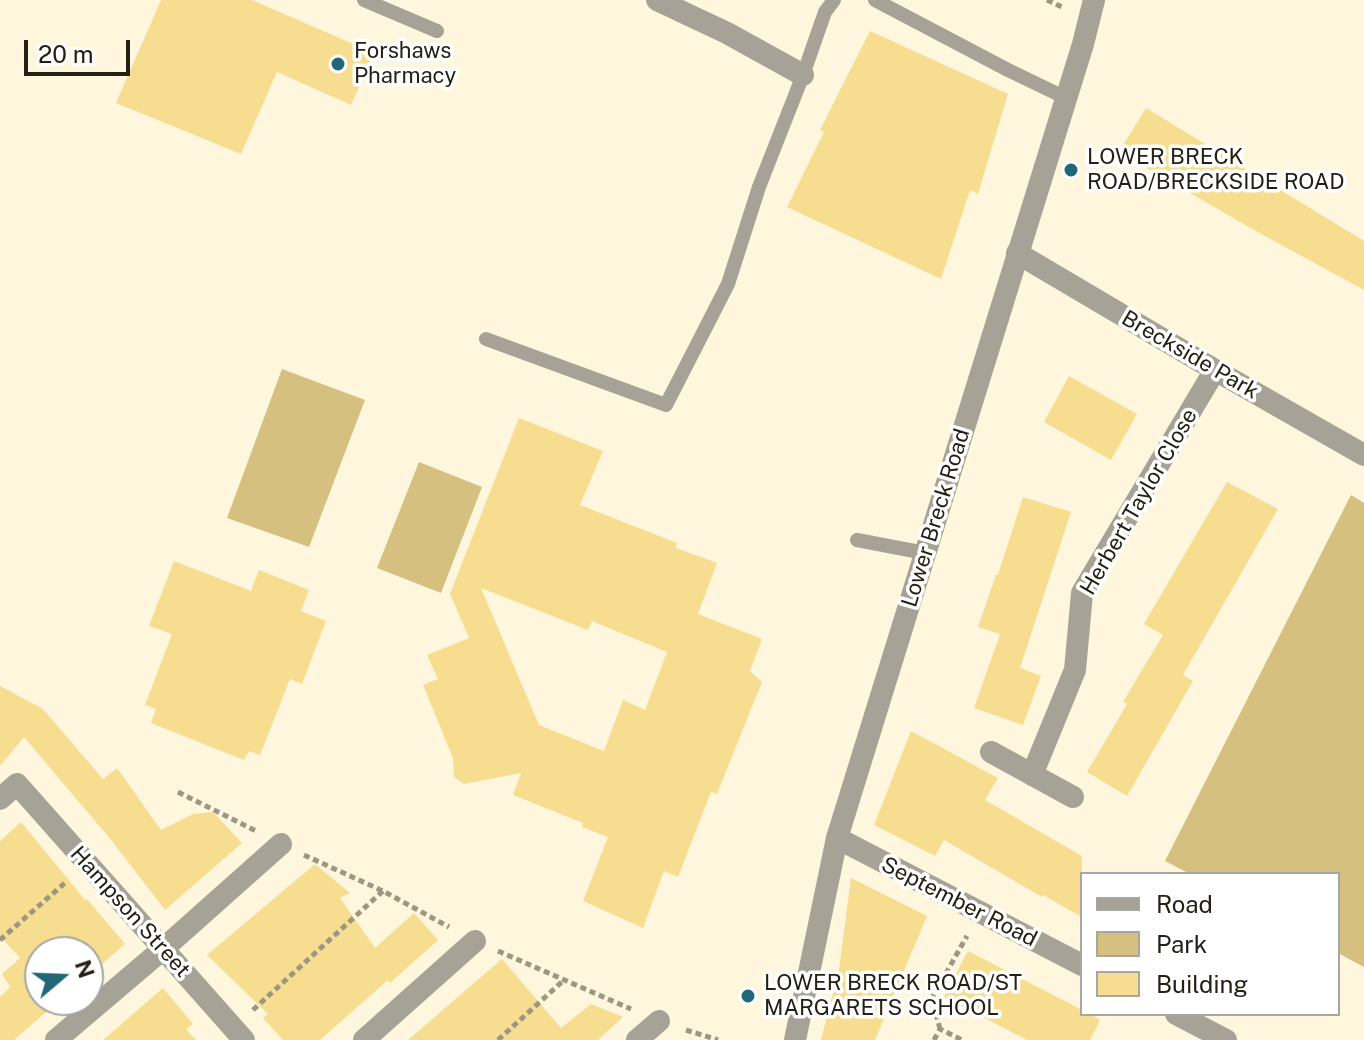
<!DOCTYPE html>
<style>
body{margin:0}
#map{position:relative;width:1364px;height:1040px;overflow:hidden;background:#fef6dd;font-family:"Public Sans",sans-serif}
canvas{display:block}
.legend{position:absolute;left:1080px;top:872px;width:260px;height:144px;box-sizing:border-box;background:#fff;border:2px solid #a7a6a1;margin:0;padding:10px 14px;list-style:none;font-size:24px;color:#232014}
.legend li{display:flex;align-items:center;gap:16px;height:40px}
.legend b{width:40px;border:2px solid #a7a6a1}
.north{position:absolute;left:24px;top:936px;width:80px;height:80px;box-sizing:border-box;background:#fff;border:2px solid #a7a6a1;border-radius:50%;rotate:71deg;font-size:22px;font-weight:700;line-height:32px;text-align:center;color:#232014}
.north::after{content:'';display:block;margin:auto;width:28px;height:36px;background:#226778;clip-path:polygon(50% 0,100% 100%,50% 72%,0 100%)}
.scale{position:absolute;left:24px;top:40px;width:106px;height:36px;box-sizing:border-box;border:4px solid #232014;border-top:0;padding-left:10px;font-size:24px;line-height:28px;white-space:nowrap;color:#232014;-webkit-text-stroke:6px #fff;paint-order:stroke}
</style>
<div id="map">
<canvas width="1364" height="1040"></canvas>
<ul class="legend">
<li><b style="height:10px;background:#a6a295"></b>Road</li>
<li><b style="height:22px;background:#d6c080"></b>Park</li>
<li><b style="height:22px;background:#f7dd90"></b>Building</li>
</ul>
<div class="north">N</div>
<div class="scale">20 m</div>
</div>
<script>
const context = document.querySelector('canvas').getContext('2d');
context.lineJoin = 'round';
function fill(path, color) { context.fillStyle = color; context.fill(path, 'evenodd'); }
const shape = rows => new Path2D(rows.map(r => 'M' + r).join(''));
function stroke(path, color, width, dash) { context.strokeStyle = color; context.lineWidth = width; context.lineCap = dash ? 'butt' : 'round'; context.setLineDash(dash || []); context.stroke(path); }
function write(font, color, halo, rows, align = 'center') {
  context.font = font + ' "Public Sans",sans-serif'; context.lineWidth = 7; context.setLineDash([]); context.textBaseline = 'middle'; context.strokeStyle = halo; context.fillStyle = color; for (const [text, x, y, turn = 0] of rows) {
    context.save(); context.translate(x, y); context.rotate((+turn || 0) * Math.PI / 180); context.textAlign = isNaN(turn) ? turn : align; if (halo) context.strokeText(text, 0, 0); context.fillText(text, 0, 0); context.restore();
  }
}
fill(shape([
 [282,369,365,400,309,547,227,518],
 [419,462,482,487,441,593,377,568],
 [1351,495,1364,503,1364,967,1338,953,1338,874,1190,874,1165,861]
]), '#d6c080');
fill(shape([
 [161,0,252,0,374,53,351,105,277,72,241,154,116,103],
 [870,31,1008,94,978,194,970,190,941,279,787,207,824,132,820,130],
 [1146,108,1364,241,1364,290,1254,230,1119,152],
 [1069,376,1137,414,1111,460,1044,422],
 [519,418,603,451,580,505,677,543,676,548,717,563,698,614,762,639,750,671,762,682,717,794,711,792,678,877,664,871,643,928,583,901,608,837,582,827,583,823,513,795,521,773,464,784,454,777,453,758,423,685,438,679,427,655,469,638,450,594],
 [481,588,588,630,592,621,667,652,645,710,623,700,604,751,539,725],
 [1227,482,1278,509,1183,675,1193,681,1127,796,1087,772,1127,704,1123,702,1163,635,1144,624],
 [1023,497,1071,512,1020,668,1041,676,1023,725,974,708,1000,634,978,627,996,575,998,575],
 [174,561,251,591,259,570,309,590,301,611,326,621,302,684,290,679,260,755,249,751,244,760,151,723,156,709,145,705,172,634,149,626],
 [0,686,43,709,103,779,117,768,161,830,193,814,213,812,242,843,165,910,112,841,24,737,0,766],
 [911,731,998,778,985,800,1082,856,1082,917,1043,895,1042,897,944,840,935,856,874,825],
 [21,822,86,901,87,899,125,944,88,976,88,952,40,952,40,1000,60,1000,14,1040,0,1040,0,997,10,987,2,974,20,958,0,936,0,841],
 [315,864,350,893,340,898,375,948,414,913,438,940,390,983,388,980,320,1040,283,1040,263,1018,268,1014,207,955],
 [851,878,927,916,875,1040,821,1040,839,970],
 [968,951,1082,1010,1082,1014,1090,1014,1100,1020,1090,1040,1027,1040,944,997],
 [502,959,561,1028,591,1004,623,1017,598,1040,408,1040],
 [163,988,193,1024,186,1029,196,1040,103,1040]
]), '#f7dd90');
stroke(shape([
 [1047,0,1064,8],
 [178,792,256,831],
 [304,855,383,891,449,927],
 [0,940,66,882],
 [498,951,631,1009],
 [253,1010,383,891],
 [940,1029,932,998,967,936],
 [686,1030,718,1040],
 [498,1040,564,980],
 [934,1040,940,1029,962,1040]
]), '#9c9683', 5, [6, 4]);
stroke(shape([
 [364,0,437,31],
 [875,0,1008,70,1066,98],
 [486,339,666,405,728,284,759,187,803,75,825,12,834,0],
 [857,540,925,553]
]), '#a6a295', 14);
stroke(shape([
 [657,0,727,33,803,75],
 [1017,253,1215,370,1364,455],
 [991,752,1073,797],
 [1032,775,1075,670,1082,593,1215,370],
 [0,799,17,784,244,1040],
 [837,838,1082,965],
 [1176,1014,1226,1040],
 [56,1040,163,949,281,844],
 [364,1040,475,941],
 [637,1040,659,1021]
]), '#a6a295', 22);
stroke(shape([
 [795,1040,837,838,1083,44,1094,0]
]), '#a6a295', 22);
for (const [x, y, r, color] of [
 [338,64,8,"#226778"],
 [1071,170,8,"#226778"],
 [748,996,8,"#226778"]
]) { const dot = new Path2D(); dot.arc(x, y, r, 0, 2 * Math.PI); context.fillStyle = color; context.fill(dot); stroke(dot, '#fff', 3); }
write('22px', '#232014', '#fff', [
 ["Forshaws",354,51],
 ["Pharmacy",354,76],
 ["LOWER BRECK",1087,157],
 ["ROAD/BRECKSIDE ROAD",1087,182],
 ["LOWER BRECK ROAD/ST",764,983],
 ["MARGARETS SCHOOL",764,1008]
], 'left');
write('22px', '#232014', '#fff', [
 ["Breckside Park",1190,355,30],
 ["Herbert Taylor Close",1139,502,-60],
 ["Lower Breck Road",936,518,-73],
 ["September Road",959,902,27],
 ["Hampson Street",130,912,48]
]);
</script>
